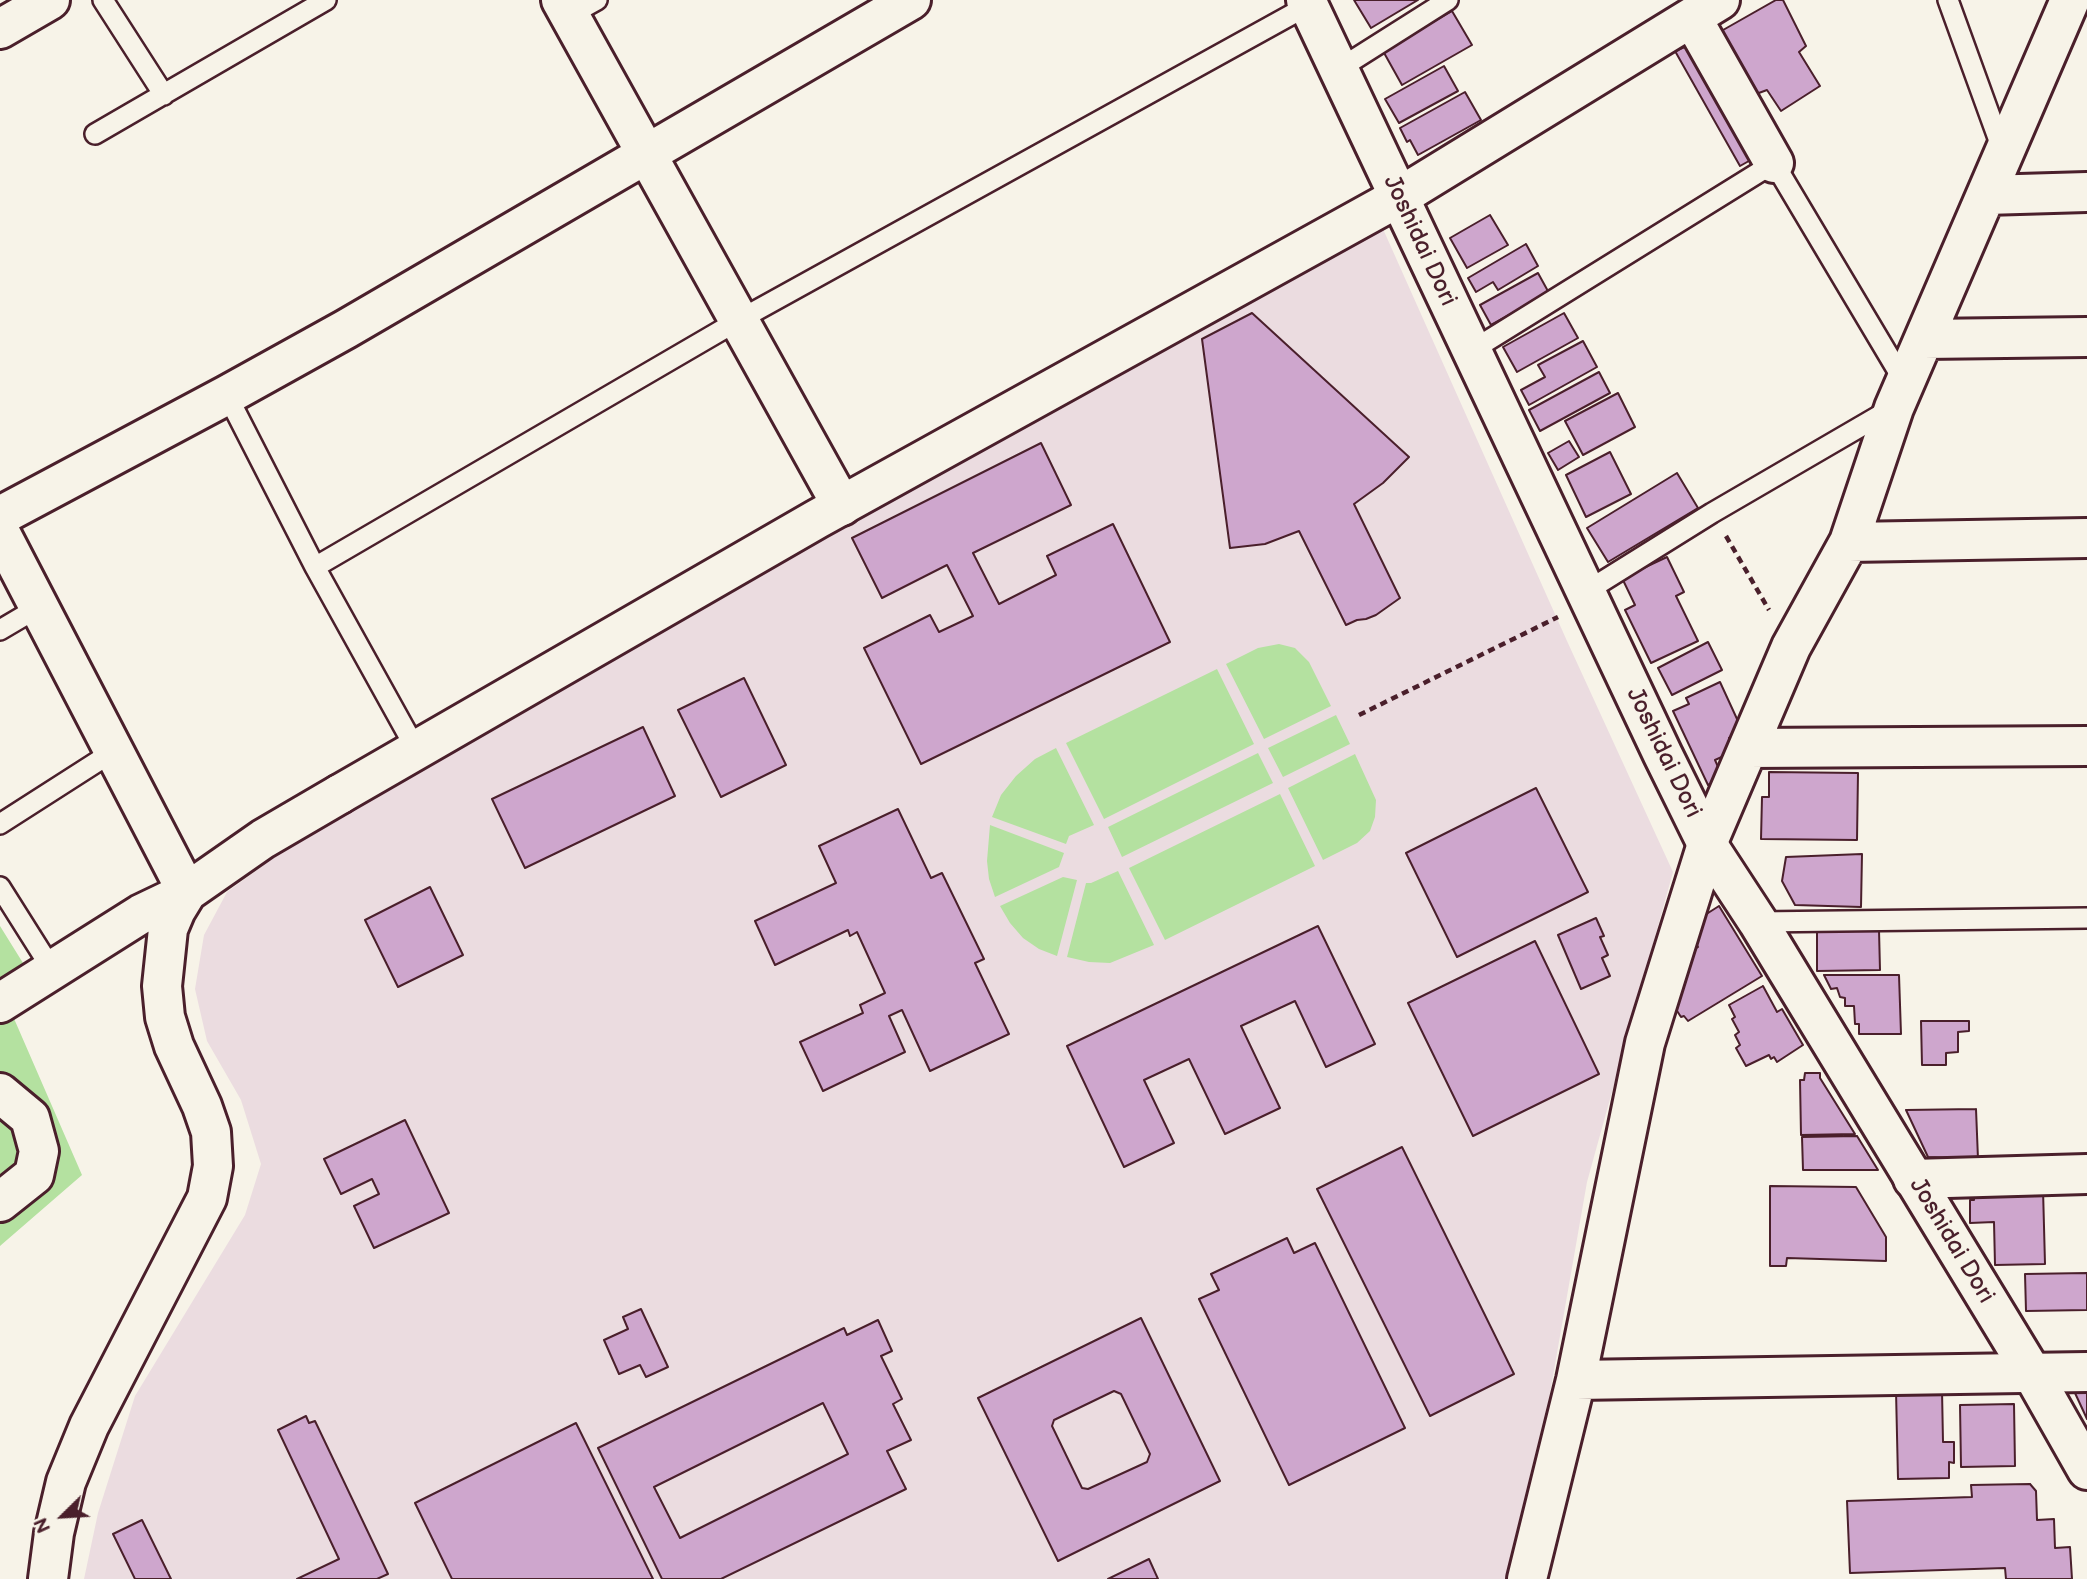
<!DOCTYPE html>
<style>
body{margin:0}
#map{position:relative;width:2087px;height:1579px;overflow:hidden;background:#f7f3e8;font-family:"Balsamiq Sans",sans-serif}
canvas{display:block}
.north{position:absolute;left:28px;top:1481px;width:70px;height:70px;-webkit-text-stroke:5px #f7f3e8;paint-order:stroke;rotate:246deg;font-size:19px;font-weight:700;line-height:28px;text-align:center;color:#4a1f2b}
.north::after{content:'';display:block;margin:auto;width:24px;height:32px;background:#4a1f2b;clip-path:polygon(50% 0,100% 100%,50% 72%,0 100%)}
</style>
<div id="map">
<canvas width="2087" height="1579"></canvas>
<div class="north">N</div>
</div>
<script>
const context = document.querySelector('canvas').getContext('2d');
context.lineJoin = 'round';
function fill(path, color) { context.fillStyle = color; context.fill(path, 'evenodd'); }
const shape = rows => new Path2D(rows.map(r => 'M' + r).join(''));
function stroke(path, color, width, dash) { context.strokeStyle = color; context.lineWidth = width; context.lineCap = dash ? 'butt' : 'round'; context.setLineDash(dash || []); context.stroke(path); }
function write(font, color, halo, rows, align = 'center') {
  context.font = font + ' "Balsamiq Sans",sans-serif'; context.lineWidth = 6; context.setLineDash([]); context.textBaseline = 'middle'; context.strokeStyle = halo; context.fillStyle = color; for (const [text, x, y, turn = 0] of rows) {
    context.save(); context.translate(x, y); context.rotate((+turn || 0) * Math.PI / 180); context.textAlign = isNaN(turn) ? turn : align; if (halo) context.strokeText(text, 0, 0); context.fillText(text, 0, 0); context.restore();
  }
}
fill(shape([
 [1383,229,1567,641,1673,872,1587,1182,1550,1393,1505,1579,84,1579,98,1513,135,1396,245,1215,261,1164,241,1100,207,1041,195,989,204,935,227,892,294,843,672,621]
]), '#ebdce0');
fill(shape([
 [1279,644,1295,648,1309,662,1331,706,1264,739,1226,664,1258,648],
 [1217,669,1254,744,1104,819,1066,743],
 [1336,715,1350,744,1283,777,1268,748],
 [1056,748,1094,825,1069,836,1066,844,992,817,1001,795,1016,776,1035,759],
 [1258,753,1273,783,1122,857,1108,827],
 [1355,754,1376,800,1375,817,1370,831,1357,843,1323,860,1288,788],
 [1280,794,1315,866,1165,940,1129,868],
 [990,825,1064,853,1059,867,995,897,989,879,987,861],
 [1118,871,1154,945,1110,963,1089,962,1067,957,1086,883,1091,883],
 [1063,877,1077,880,1057,956,1039,949,1023,938,1010,923,1000,906],
 [0,926,23,963,2,991,82,1175,0,1246]
]), '#b4e1a0');
const building = shape([
 [1354,0,1418,0,1371,28,1354,0],
 [1776,0,1783,0,1806,46,1799,52,1820,86,1781,111,1767,90,1748,97,1716,34,1776,0],
 [1452,11,1472,45,1402,85,1383,51,1452,11],
 [1692,44,1756,157,1740,166,1675,51,1692,44],
 [1444,66,1458,91,1399,123,1385,99,1444,66],
 [1465,92,1481,120,1418,155,1410,140,1407,142,1400,128,1465,92],
 [1490,215,1508,245,1467,268,1450,238,1490,215],
 [1526,244,1538,266,1498,290,1493,282,1476,292,1468,278,1526,244],
 [1538,273,1549,293,1491,325,1480,305,1538,273],
 [1252,313,1409,457,1383,483,1354,504,1400,598,1376,615,1366,619,1357,620,1346,625,1299,531,1265,544,1230,548,1202,339,1252,313],
 [1564,313,1578,338,1517,372,1503,347,1564,313],
 [1583,341,1597,367,1529,405,1521,390,1545,377,1538,365,1583,341],
 [1599,372,1610,393,1540,431,1529,410,1599,372],
 [1618,393,1635,427,1583,455,1565,421,1618,393],
 [1569,441,1579,457,1558,470,1548,453,1569,441],
 [1041,443,1071,505,973,553,999,604,1056,575,1047,556,1113,524,1170,642,921,764,864,648,930,615,939,632,973,616,947,565,882,598,852,538,1041,443],
 [1610,452,1631,494,1586,517,1566,475,1610,452],
 [1677,473,1698,508,1608,562,1587,528,1677,473],
 [1667,557,1684,592,1676,596,1698,641,1651,663,1625,610,1635,605,1622,578,1667,557],
 [1708,642,1722,670,1672,695,1658,668,1708,642],
 [744,678,786,765,721,797,678,710,744,678],
 [1720,682,1743,732,1729,738,1735,751,1715,760,1723,778,1708,785,1673,711,1689,704,1686,698,1720,682],
 [643,727,675,796,525,868,492,799,643,727],
 [1769,772,1858,773,1857,840,1761,839,1762,797,1769,797,1769,772],
 [1536,788,1588,892,1457,957,1406,853,1536,788],
 [898,809,931,878,942,873,984,959,975,963,1009,1034,930,1071,902,1010,889,1016,905,1052,823,1091,800,1042,863,1013,860,1005,885,993,857,932,850,936,848,930,775,965,755,921,836,883,819,846,898,809],
 [1862,854,1861,907,1795,905,1782,881,1786,857,1862,854],
 [430,887,463,955,398,987,365,920,430,887],
 [1719,906,1762,976,1688,1021,1684,1016,1681,1017,1670,1000,1675,989,1684,983,1678,973,1683,956,1698,947,1691,935,1702,928,1697,920,1719,906],
 [1596,918,1604,936,1600,937,1608,955,1602,958,1610,976,1581,989,1558,935,1596,918],
 [1318,926,1375,1044,1326,1067,1295,1001,1241,1026,1280,1108,1225,1134,1189,1059,1144,1080,1174,1143,1124,1167,1067,1046,1318,926],
 [1879,930,1880,970,1817,971,1817,931,1879,930],
 [1535,941,1599,1074,1473,1136,1408,1003,1535,941],
 [1824,975,1899,975,1901,1034,1859,1034,1859,1024,1855,1024,1854,1006,1845,1006,1845,998,1840,997,1837,988,1831,989,1824,975],
 [1763,986,1776,1010,1777,1012,1782,1009,1803,1045,1777,1062,1774,1057,1771,1059,1769,1055,1746,1066,1736,1048,1740,1045,1735,1035,1739,1032,1732,1019,1735,1017,1729,1005,1763,986],
 [1921,1021,1969,1021,1969,1031,1958,1032,1958,1052,1946,1053,1946,1065,1922,1065,1921,1021],
 [1805,1073,1820,1073,1820,1078,1855,1134,1801,1135,1800,1080,1804,1080,1805,1073],
 [1976,1109,1978,1159,1928,1157,1906,1110,1976,1109],
 [405,1120,449,1213,374,1248,354,1206,379,1194,372,1179,341,1194,324,1159,405,1120],
 [1857,1136,1878,1170,1803,1170,1802,1137,1857,1136],
 [1402,1147,1514,1374,1430,1416,1317,1189,1402,1147],
 [1770,1186,1856,1187,1886,1237,1886,1261,1787,1258,1786,1266,1770,1266,1770,1186],
 [2043,1189,2045,1264,1995,1265,1994,1222,1970,1223,1970,1200,1974,1200,1974,1190,2043,1189],
 [1287,1238,1294,1253,1315,1243,1405,1428,1289,1485,1199,1299,1219,1290,1211,1274,1287,1238],
 [2087,1273,2087,1310,2026,1311,2025,1274,2087,1273],
 [641,1309,668,1367,646,1377,640,1365,619,1374,604,1340,628,1329,623,1317,641,1309],
 [1141,1318,1220,1481,1058,1561,978,1398,1141,1318],
 [1114,1391,1121,1394,1150,1454,1147,1462,1088,1489,1082,1488,1052,1426,1054,1420,1114,1391],
 [878,1320,892,1351,881,1356,902,1399,893,1404,911,1440,887,1451,906,1489,721,1579,662,1579,598,1448,844,1328,847,1335,878,1320],
 [823,1403,848,1454,680,1538,654,1487,823,1403],
 [1942,1390,1943,1442,1954,1442,1954,1463,1949,1462,1949,1478,1898,1479,1896,1391,1942,1390],
 [2087,1392,2087,1419,2075,1393,2087,1392],
 [2014,1404,2015,1466,1961,1467,1960,1405,2014,1404],
 [306,1416,309,1423,315,1421,388,1574,377,1579,297,1579,339,1559,278,1430,306,1416],
 [576,1423,653,1579,452,1579,415,1503,576,1423],
 [2030,1484,2036,1491,2037,1520,2054,1519,2055,1548,2070,1547,2072,1579,2006,1579,2005,1568,1850,1573,1847,1501,1972,1497,1971,1485,2030,1484],
 [142,1520,171,1579,135,1579,113,1534,142,1520],
 [1149,1559,1158,1579,1108,1579,1149,1559]
]);
fill(building, '#cea6cd');
stroke(building, '#4a1f2b', 2);
const service = shape([
 [103,0,164,95],
 [1948,0,2002,149],
 [570,15,597,0],
 [1339,69,1448,0],
 [95,134,326,0],
 [1471,351,1774,163,1905,383],
 [227,395,315,567,417,751],
 [315,567,739,320,1309,5],
 [1587,591,1712,513,1889,410],
 [0,630,39,607],
 [0,824,114,751],
 [0,887,53,971],
 [1758,922,2087,918]
]);
const minor = shape([
 [561,0,842,506],
 [1692,18,1774,163],
 [0,29,50,0],
 [1986,195,2087,192],
 [1399,197,1720,0],
 [1924,339,2087,337],
 [0,516,227,395,346,329,911,0],
 [0,532,187,892,141,914,0,1003],
 [1849,542,2087,538],
 [1748,748,2087,746],
 [0,1093,30,1118,39,1151,34,1175,0,1202],
 [1913,1179,2087,1174],
 [1576,1380,2087,1372],
 [48,1579,54,1533,66,1482,89,1426,207,1198,213,1166,211,1132,202,1106,174,1046,165,1017,162,986,168,929,176,910,187,892,263,839,340,794],
 [1527,1579,1576,1380,1645,1043,1707,844,1791,647,1849,542,1894,408,2070,0]
]);
const tertiary = shape([
 [340,794,817,519,1399,197]
]);
const secondary = shape([
 [1306,0,1663,755,1707,844,1758,922,2032,1373,2087,1470]
]);
stroke(service, '#4a1f2b', 24);
stroke(minor, '#4a1f2b', 44);
stroke(tertiary, '#4a1f2b', 44);
stroke(secondary, '#4a1f2b', 44);
stroke(shape([
 [1726,536,1769,610],
 [1359,715,1558,617]
]), '#4a1f2b', 4.5, [7, 5]);
stroke(service, '#f7f3e8', 19);
stroke(minor, '#f7f3e8', 38);
stroke(tertiary, '#f7f3e8', 38);
stroke(secondary, '#f7f3e8', 38);
write('24px', '#4a1f2b', '#f7f3e8', [
 ["Joshidai Dori",1419,241,65],
 ["Joshidai Dori",1663,753,64],
 ["Joshidai Dori",1951,1241,59]
]);
</script>
